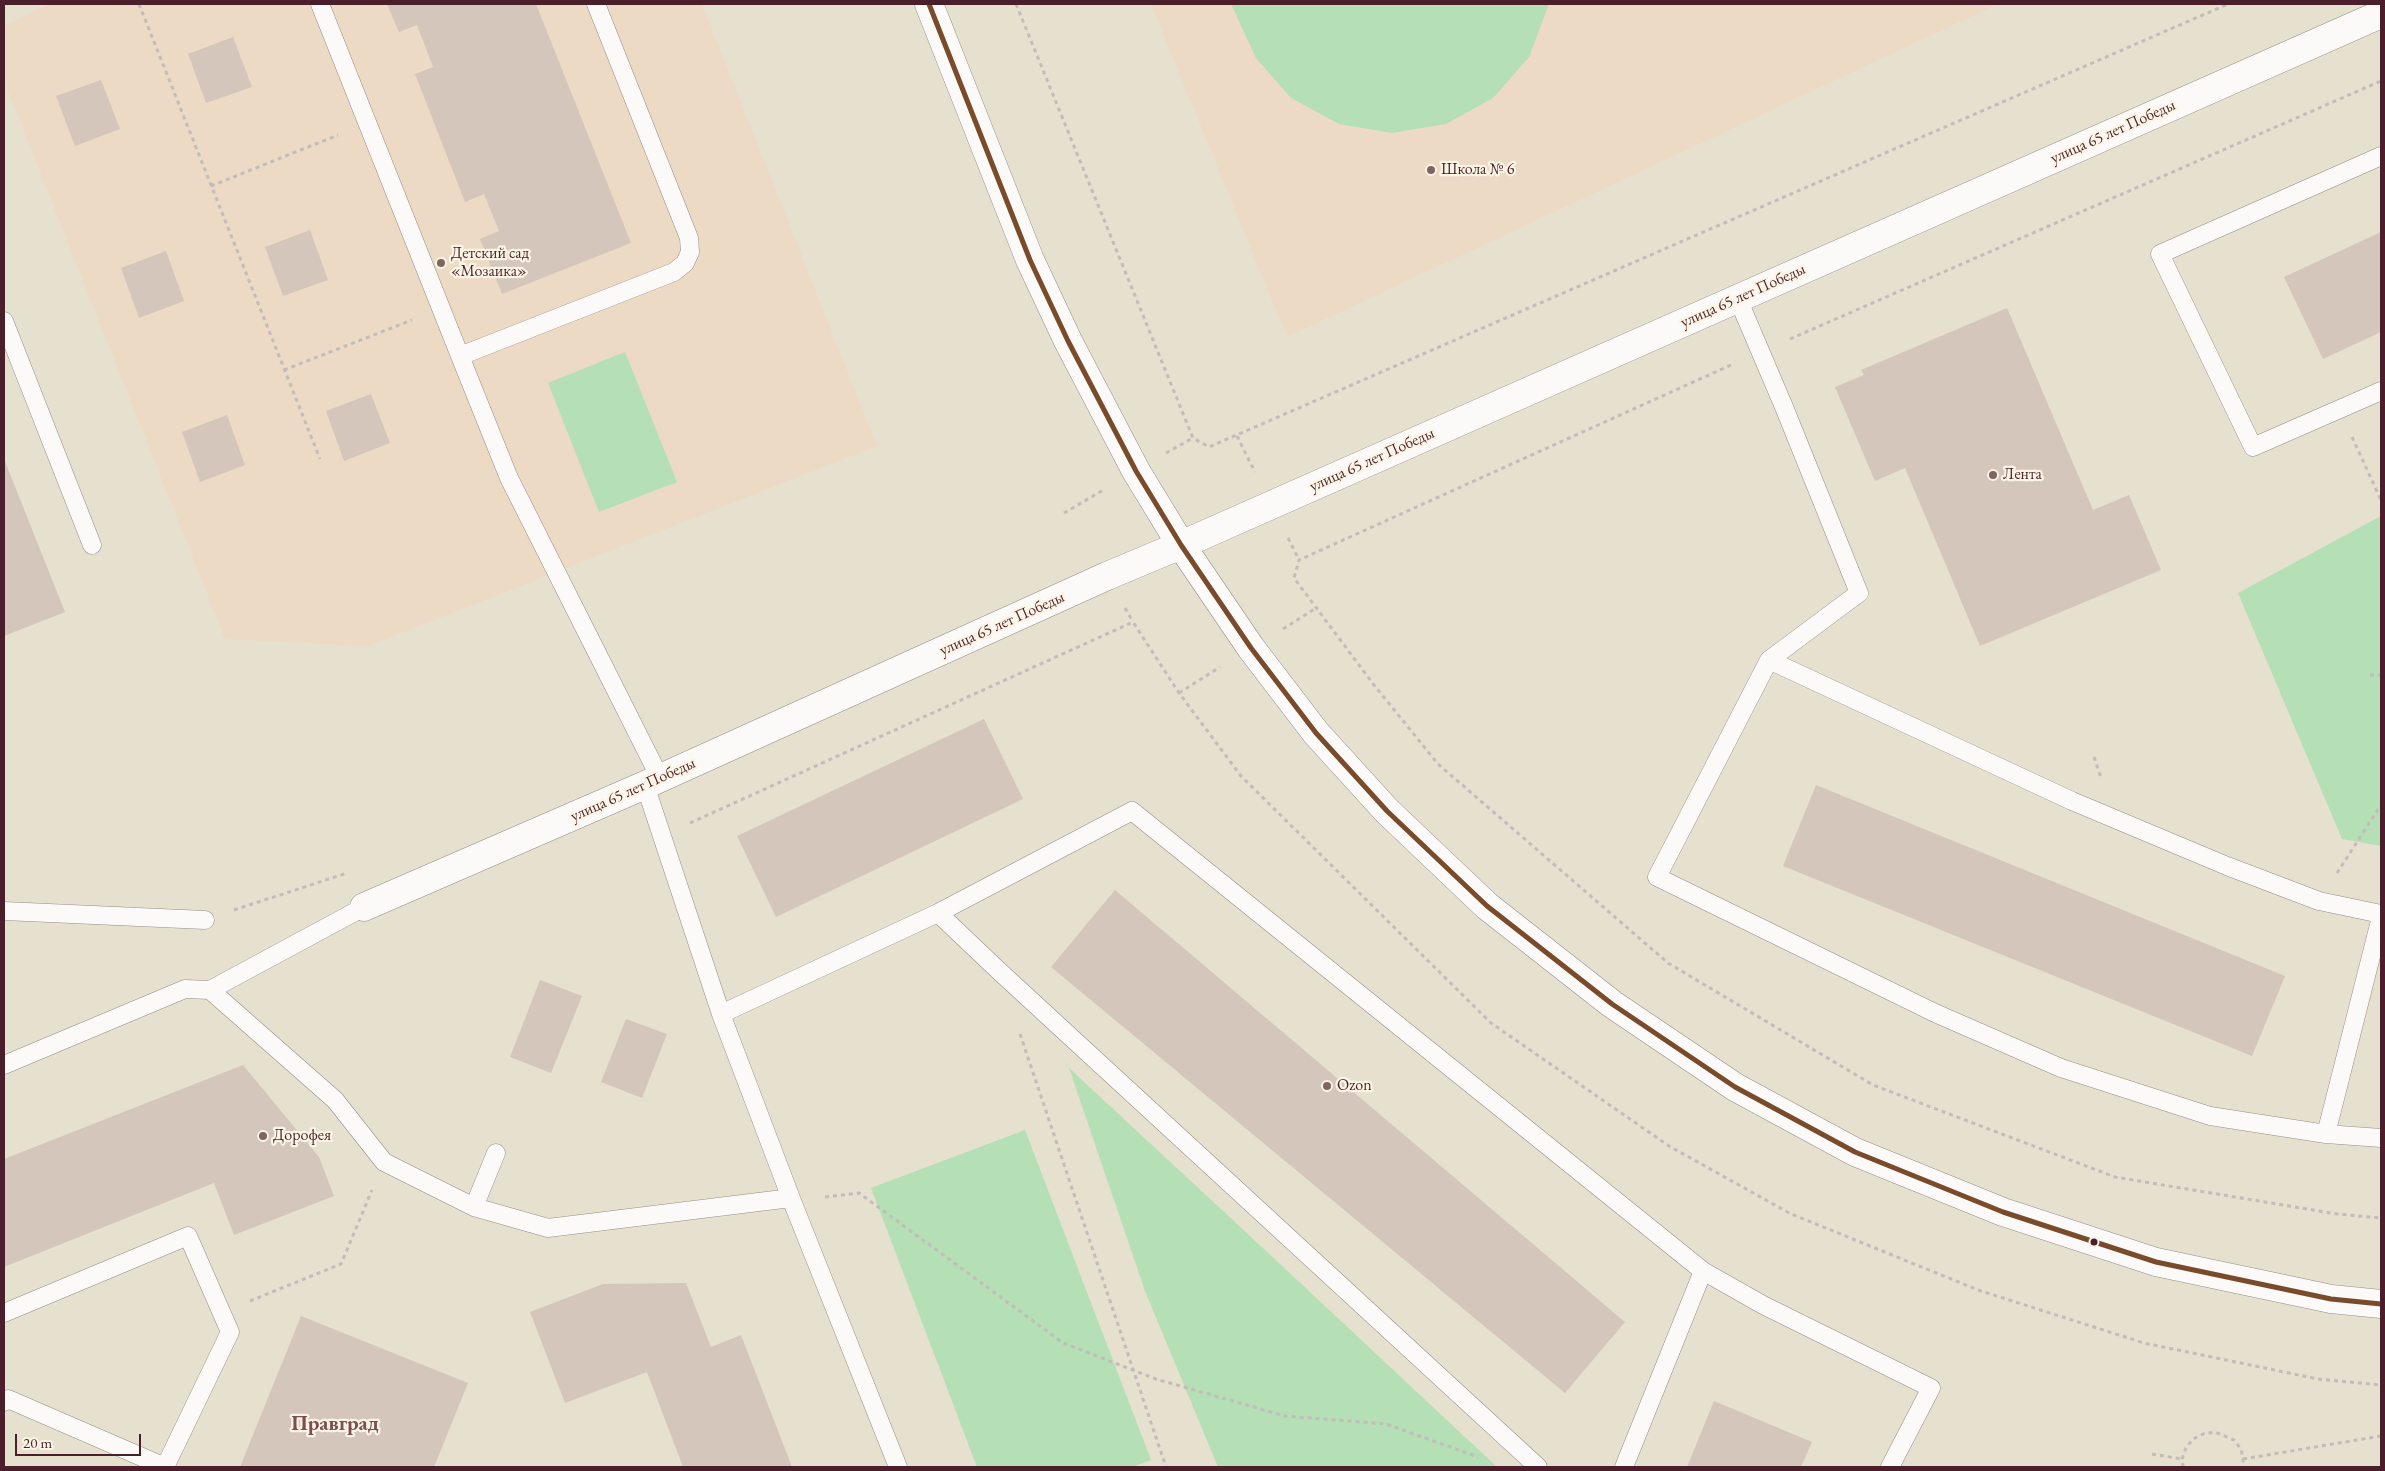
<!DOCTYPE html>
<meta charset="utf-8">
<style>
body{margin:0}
#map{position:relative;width:2385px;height:1471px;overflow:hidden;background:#e6e0cf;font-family:"EB Garamond",serif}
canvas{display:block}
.frame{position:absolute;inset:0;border:5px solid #4a1f2b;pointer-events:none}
.scale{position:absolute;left:15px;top:1434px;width:126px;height:22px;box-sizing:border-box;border:2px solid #4a1f2b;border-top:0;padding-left:6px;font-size:15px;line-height:18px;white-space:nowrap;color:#4a1f2b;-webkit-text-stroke:4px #fcf5e5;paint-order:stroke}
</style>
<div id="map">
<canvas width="2385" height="1471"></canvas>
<div class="frame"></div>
<div class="scale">20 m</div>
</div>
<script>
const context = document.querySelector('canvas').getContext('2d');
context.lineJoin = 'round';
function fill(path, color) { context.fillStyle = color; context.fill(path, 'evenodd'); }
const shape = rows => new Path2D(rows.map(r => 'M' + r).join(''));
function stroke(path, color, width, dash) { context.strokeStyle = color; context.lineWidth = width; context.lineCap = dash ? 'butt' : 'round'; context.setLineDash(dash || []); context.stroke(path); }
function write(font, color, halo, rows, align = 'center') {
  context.font = font + ' "EB Garamond",serif'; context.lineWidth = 4.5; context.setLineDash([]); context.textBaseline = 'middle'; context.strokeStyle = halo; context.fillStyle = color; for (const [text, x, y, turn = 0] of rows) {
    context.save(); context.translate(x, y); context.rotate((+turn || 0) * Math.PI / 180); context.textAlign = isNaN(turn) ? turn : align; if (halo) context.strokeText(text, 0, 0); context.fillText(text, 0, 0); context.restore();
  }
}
fill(shape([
 [51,4,702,4,877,446,368,646,225,639,4,81,4,25],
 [1151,4,1998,4,1287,337]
]), '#ecdac5');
fill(shape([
 [1231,4,1549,4,1529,57,1493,98,1446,124,1392,133,1339,124,1291,98,1256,58],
 [625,352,677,482,599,512,548,383],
 [2381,516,2381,846,2342,839,2238,593],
 [1069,1068,1250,1236,1497,1467,1218,1467,1145,1291],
 [1025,1130,1151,1460,1132,1467,977,1467,871,1188]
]), '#b5dfb4');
fill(shape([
 [387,4,536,4,631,243,502,294,480,239,499,231,484,194,465,202,415,74,433,67,417,25,399,32],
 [233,37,252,87,206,103,188,54],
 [101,80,120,129,75,146,56,96],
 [310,230,328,280,283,296,265,247],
 [2381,232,2381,332,2323,359,2284,277],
 [166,251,184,301,139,318,121,268],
 [2007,308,2093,510,2129,495,2161,570,1980,646,1905,468,1875,481,1835,387,1864,375,1861,370],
 [371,394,390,443,344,461,326,411],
 [227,415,245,465,200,482,182,432],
 [4,459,65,612,4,636],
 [984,719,1023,799,776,917,737,836],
 [1816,785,2285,976,2252,1056,1783,866],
 [1115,890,1625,1322,1565,1393,1051,967],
 [540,980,582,996,551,1073,510,1057],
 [626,1019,667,1034,642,1098,601,1082],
 [243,1065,319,1157,334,1196,234,1235,214,1183,4,1267,4,1159],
 [686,1283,711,1347,741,1335,792,1467,683,1467,647,1372,565,1403,530,1312,603,1284],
 [301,1316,468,1383,434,1467,240,1467],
 [1714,1401,1812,1442,1801,1467,1687,1467]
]), '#d4c6bb');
const service = shape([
 [320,4,460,356],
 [596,4,689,238,690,252,685,263,674,272,460,356,509,478,660,778],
 [2381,156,2160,254,2253,447,2381,391],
 [1738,299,1784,407,1859,593,1769,660,2072,801,2227,866,2319,901,2381,914],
 [4,321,92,545],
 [1769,660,1657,877,1935,1013,2061,1068,2210,1116,2326,1134,2381,1138],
 [645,785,721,1014,792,1201,898,1467],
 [4,911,205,920],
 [938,913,999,971,1538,1467],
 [210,990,364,907],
 [721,1014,938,913,1132,811,1703,1271,1763,1305,1931,1388,1890,1467],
 [4,1065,185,989,210,990,335,1100,384,1162,474,1207,548,1228,791,1198],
 [2326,1134,2381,917],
 [474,1207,496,1153],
 [4,1313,188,1236,230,1332,165,1467],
 [4,1402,8,1399,165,1467],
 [1624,1467,1703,1271]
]);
const minor = shape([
 [364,907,645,785,1107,576,1181,545,2381,14]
]);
const tertiary = shape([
 [929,4,1030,260,1068,341,1136,471,1181,545,1251,648,1316,733,1387,811,1487,906,1612,1004,1735,1087,1855,1152,2003,1212,2156,1262,2331,1299,2381,1304]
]);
stroke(service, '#978d86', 19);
stroke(minor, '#978d86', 29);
stroke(tertiary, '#978d86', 29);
stroke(shape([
 [139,4,320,459],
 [1016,4,1193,438,1209,447,2228,4],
 [211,186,338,135],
 [1790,339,2381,81],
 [1731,365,1299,560,1294,578,1374,685,1438,764,1668,963,1873,1085,2115,1177,2337,1214,2381,1218],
 [284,370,412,320],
 [1237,436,1255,472],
 [2352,437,2381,500],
 [1166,453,1193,438],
 [1064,513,1105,489],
 [1288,538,1299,560],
 [1125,608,1133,622],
 [1283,629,1316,608],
 [2370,675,2381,675],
 [1179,693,1220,667],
 [2094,757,2101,778],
 [690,823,1133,622,1179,693,1241,776,1491,1023,1669,1146,1791,1214,1981,1291,2144,1343,2318,1379,2381,1385],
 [2337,873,2381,805],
 [234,910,347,873],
 [1020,1034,1166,1467],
 [825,1197,859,1193,1063,1343,1156,1379,1285,1416,1386,1424,1478,1457],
 [250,1301,341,1264,372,1190],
 [2152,1454,2182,1459],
 [2243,1459,2381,1436],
 [2183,1467,2182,1459,2186,1448,2193,1439,2203,1434,2215,1432,2234,1440,2241,1449,2243,1459,2243,1467]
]), '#c2bcbb', 3, [4, 4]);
stroke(service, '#fbfaf8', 18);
stroke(minor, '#fbfaf8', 28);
stroke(tertiary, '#fbfaf8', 28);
stroke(shape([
 [929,4,1030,260,1068,341,1136,471,1181,545,1251,648,1316,733,1387,811,1487,906,1612,1004,1735,1087,1855,1152,2003,1212,2156,1262,2331,1299,2381,1304]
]), '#7a4b2a', 5);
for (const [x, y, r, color] of [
 [1431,170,5,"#816364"],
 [441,263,5,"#816364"],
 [1993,475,5,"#816364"],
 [1327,1086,5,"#816364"],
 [263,1136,5,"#816364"],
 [2094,1242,4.5,"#4a1f2b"]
]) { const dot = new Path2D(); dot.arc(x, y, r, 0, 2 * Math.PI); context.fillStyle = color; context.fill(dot); stroke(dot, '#fcf5e5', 2); }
write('16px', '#4a1f2b', '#fcf5e5', [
 ["улица 65 лет Победы",2113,132,-24],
 ["улица 65 лет Победы",1743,296,-24],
 ["улица 65 лет Победы",1372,460,-24],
 ["улица 65 лет Победы",1002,624,-24],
 ["улица 65 лет Победы",633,790,-24]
]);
write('16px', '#4a1f2b', '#fcf5e5', [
 ["Школа № 6",1441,170],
 ["Детский сад",451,254],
 ["«Мозаика»",451,272],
 ["Лента",2003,475],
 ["Ozon",1337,1086],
 ["Дорофея",273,1136]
], 'left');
write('bold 21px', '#7e4d4f', '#fcf5e5', [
 ["Правград",335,1424]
]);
</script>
